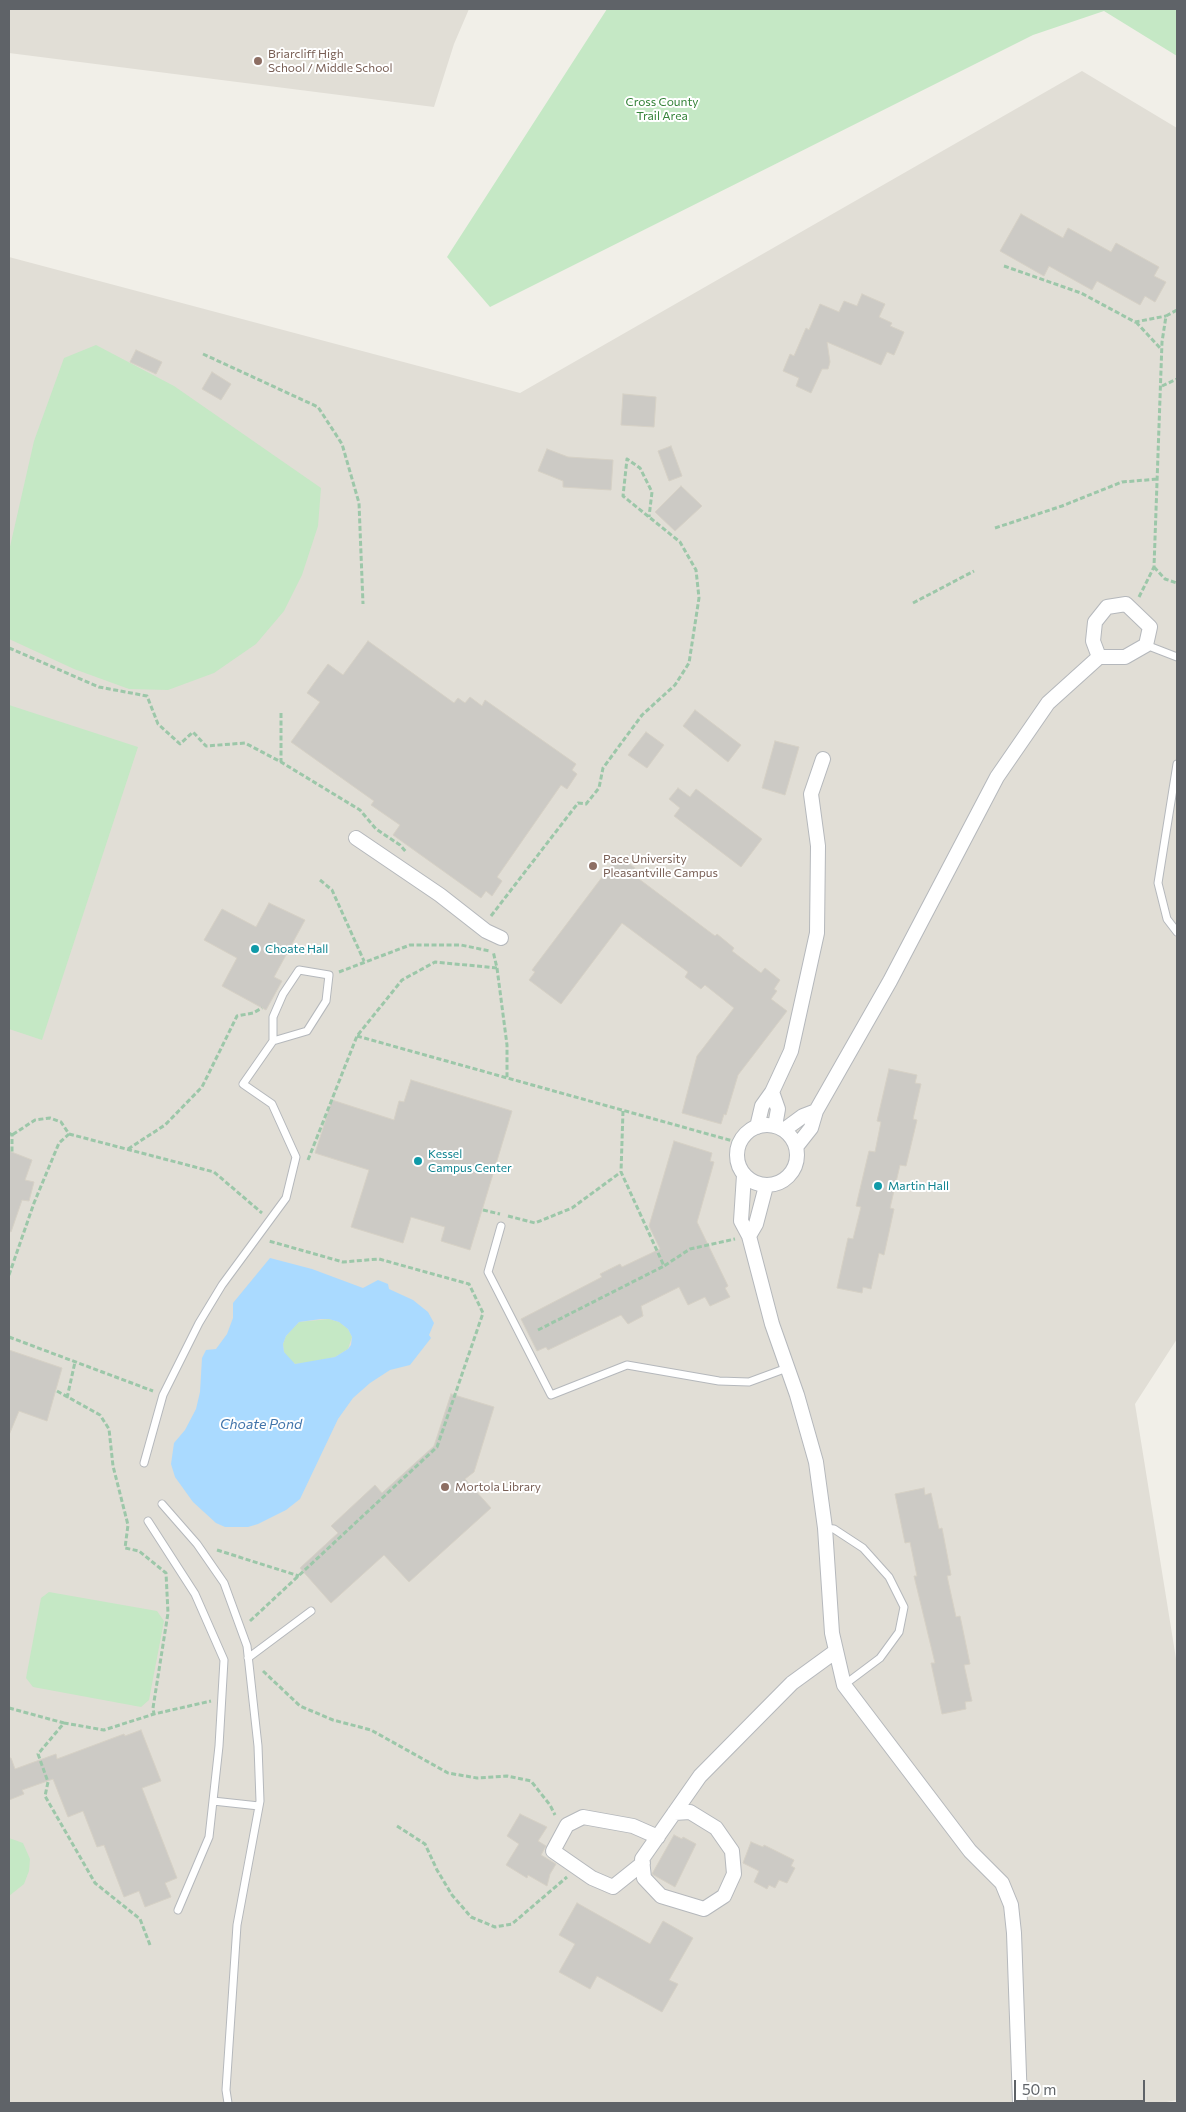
<!DOCTYPE html>
<style>
body{margin:0}
#map{position:relative;width:1186px;height:2112px;overflow:hidden;background:#f1efe8;font-family:Commissioner,sans-serif}
canvas{display:block}
.frame{position:absolute;inset:0;border:10px solid #5f6368;pointer-events:none}
.scale{position:absolute;left:1014px;top:2080px;width:131px;height:22px;box-sizing:border-box;border:2px solid #5f6368;border-top:0;padding-left:6px;font-size:15px;line-height:18px;white-space:nowrap;color:#5f6368;-webkit-text-stroke:4px #fff;paint-order:stroke}
</style>
<div id="map">
<canvas width="1186" height="2112"></canvas>
<div class="frame"></div>
<div class="scale">50 m</div>
</div>
<script>
const context = document.querySelector('canvas').getContext('2d');
context.lineJoin = 'round';
function fill(path, color) { context.fillStyle = color; context.fill(path, 'evenodd'); }
const shape = rows => new Path2D(rows.map(r => 'M' + r).join(''));
function stroke(path, color, width, dash) { context.strokeStyle = color; context.lineWidth = width; context.lineCap = dash ? 'butt' : 'round'; context.setLineDash(dash || []); context.stroke(path); }
function write(font, color, halo, rows, align = 'center') {
  context.font = font + ' Commissioner,sans-serif'; context.lineWidth = 4; context.setLineDash([]); context.textBaseline = 'middle'; context.strokeStyle = halo; context.fillStyle = color; for (const [text, x, y, turn = 0] of rows) {
    context.save(); context.translate(x, y); context.rotate((+turn || 0) * Math.PI / 180); context.textAlign = isNaN(turn) ? turn : align; if (halo) context.strokeText(text, 0, 0); context.fillText(text, 0, 0); context.restore();
  }
}
fill(shape([
 [9,9,469,9,454,44,434,107,9,53],
 [1082,71,1177,128,1177,1339,1135,1404,1177,1665,1177,2100,1161,2103,9,2103,9,257,520,393]
]), '#e1ded6');
fill(shape([
 [607,9,1177,9,1177,56,1104,11,1033,35,490,307,447,257],
 [96,345,174,386,321,488,318,526,302,575,284,611,256,644,214,673,168,690,129,689,74,669,9,639,9,551,34,441,64,358],
 [9,705,138,747,42,1040,9,1029],
 [329,1319,339,1322,348,1329,352,1337,348,1349,335,1357,312,1362,295,1364,289,1359,284,1352,283,1344,286,1336,299,1322],
 [49,1592,157,1611,164,1621,149,1700,141,1707,33,1687,26,1678,41,1598],
 [9,1838,23,1843,30,1859,29,1871,24,1884,9,1896]
]), '#c5e8c5');
fill(shape([
 [270,1258,312,1269,363,1288,378,1280,388,1284,389,1289,413,1300,428,1312,434,1323,429,1335,431,1338,410,1365,390,1370,370,1383,353,1398,338,1419,300,1499,286,1510,258,1524,248,1527,225,1527,216,1523,193,1502,175,1477,171,1464,174,1443,185,1430,196,1409,200,1392,202,1358,206,1350,216,1349,227,1334,233,1318,233,1303],
 [321,1319,329,1319,339,1322,348,1329,352,1337,351,1345,348,1349,335,1357,295,1364,284,1352,283,1344,286,1336,299,1322]
]), '#aadaff');
const building = shape([
 [1021,214,1063,238,1068,228,1111,252,1116,243,1159,267,1154,276,1166,282,1155,302,1145,296,1140,305,1097,281,1092,290,1049,266,1044,276,1000,251,1021,214],
 [862,294,885,304,879,317,892,323,890,326,904,332,894,355,887,352,881,365,827,342,830,362,828,369,822,369,811,393,796,386,799,378,783,371,790,354,794,356,806,328,809,330,820,304,839,312,844,301,857,306,862,294],
 [136,350,162,362,156,374,130,362,136,350],
 [212,372,231,384,221,400,202,389,212,372],
 [623,394,656,397,654,427,621,425,623,394],
 [671,446,682,476,669,481,658,451,671,446],
 [547,449,568,457,613,460,611,490,563,487,563,481,538,471,547,449],
 [681,486,702,506,675,531,655,512,681,486],
 [368,641,454,703,458,698,465,703,470,697,482,706,485,700,576,764,572,770,577,774,567,789,561,785,497,877,502,881,492,896,486,891,481,898,393,835,400,825,371,805,374,801,291,742,320,702,307,693,328,664,343,675,368,641],
 [695,710,741,745,728,762,683,726,695,710],
 [646,732,664,745,647,768,628,755,646,732],
 [775,741,799,747,785,795,762,788,775,741],
 [678,788,690,797,696,789,762,839,741,867,674,816,680,808,669,799,678,788],
 [618,856,635,868,631,873,715,936,717,934,734,948,732,951,761,973,765,968,780,980,774,989,777,991,771,999,787,1011,738,1075,726,1115,724,1114,721,1124,682,1113,697,1056,734,1008,705,985,701,989,685,977,688,972,622,923,561,1004,529,980,535,972,532,970,618,856],
 [269,903,305,920,274,977,282,981,266,1010,222,986,237,958,204,940,222,909,256,927,269,903],
 [889,1069,917,1075,915,1083,921,1084,913,1119,917,1120,906,1166,900,1165,890,1208,894,1209,884,1255,879,1253,871,1289,863,1287,862,1293,837,1288,848,1238,853,1239,861,1207,856,1206,869,1151,875,1152,881,1122,877,1121,889,1069],
 [411,1080,512,1111,470,1250,441,1241,445,1227,411,1217,403,1243,351,1227,369,1170,315,1153,332,1100,394,1120,399,1101,404,1102,411,1080],
 [674,1141,712,1153,710,1161,714,1162,697,1222,728,1286,725,1288,730,1297,710,1306,705,1297,688,1305,679,1287,641,1306,643,1316,628,1324,621,1315,548,1350,546,1347,537,1351,521,1319,602,1277,600,1274,620,1264,622,1267,660,1249,649,1226,674,1141],
 [9,1151,32,1160,25,1180,34,1182,29,1201,22,1200,11,1232,9,1231,9,1151],
 [9,1350,62,1368,47,1421,19,1411,9,1435,9,1350],
 [451,1394,494,1407,474,1472,465,1479,491,1508,409,1582,384,1555,331,1603,300,1568,338,1533,331,1526,375,1485,382,1493,434,1446,451,1394],
 [924,1488,925,1495,931,1493,939,1529,942,1528,951,1575,947,1576,956,1617,960,1616,970,1664,964,1665,972,1701,965,1702,966,1709,942,1714,931,1663,935,1663,914,1576,917,1576,910,1542,905,1543,895,1494,924,1488],
 [141,1730,161,1781,142,1788,177,1878,165,1883,171,1897,145,1907,139,1891,124,1897,104,1845,97,1847,83,1811,68,1817,53,1779,22,1790,24,1794,9,1800,9,1758,11,1758,15,1769,56,1754,57,1759,124,1734,125,1736,141,1730],
 [520,1814,547,1827,538,1841,546,1846,541,1855,556,1864,550,1874,547,1886,528,1875,527,1878,506,1865,519,1844,507,1836,520,1814],
 [674,1835,682,1839,683,1837,696,1844,675,1887,652,1874,674,1835],
 [751,1842,763,1847,764,1845,794,1860,791,1866,795,1868,787,1883,779,1880,775,1888,769,1885,767,1889,754,1882,759,1871,743,1863,751,1842],
 [577,1903,650,1944,663,1921,693,1938,669,1980,678,1984,662,2012,597,1976,590,1989,559,1972,575,1944,559,1935,577,1903]
]);
fill(building, '#cccac5');
stroke(building, '#d6d1c6', 1);
const lane = shape([
 [1146,645,1177,657],
 [1177,764,1158,883,1167,919,1177,932],
 [501,1226,488,1272,551,1395,627,1365,719,1381,749,1382,787,1368],
 [144,1463,163,1395,199,1323,222,1285,286,1198,296,1157,272,1104,243,1084,273,1041,307,1031,326,1001,329,975,299,970,283,994,273,1017,273,1041],
 [162,1504,197,1544,224,1583,247,1646,258,1746,260,1801,237,1925,226,2090,228,2103],
 [148,1521,195,1594,224,1660,219,1746,209,1837,178,1910],
 [825,1528,834,1529,863,1548,889,1577,904,1607,899,1632,880,1658,844,1685],
 [248,1658,311,1611],
 [213,1801,259,1806]
]);
const street = shape([
 [356,838,440,895,486,931,501,938],
 [772,1092,778,1109,775,1126],
 '737 1155a30 30 0 1 1 60 0a30 30 0 1 1-60 0Z',
 [757,1127,762,1106,772,1092,791,1051,817,933,818,846,811,794,823,759],
 [784,1130,803,1116,816,1111],
 [796,1147,811,1128,816,1111,890,981,997,777,1048,703,1099,657,1093,641,1095,622,1107,607,1126,604,1150,627,1146,645,1125,657,1099,657],
 [744,1175,741,1221,749,1236,772,1324,797,1395,816,1462,825,1528,832,1633,844,1685,970,1851,1002,1883,1011,1905,1014,1933,1020,2103],
 [749,1236,756,1224,766,1186],
 [674,1813,690,1812,716,1828,732,1851,734,1874,724,1896,704,1909,661,1896,644,1878,642,1859,700,1776,792,1683,836,1651],
 [643,1863,613,1887,592,1878,553,1851,567,1825,583,1817,633,1826,658,1837]
]);
stroke(lane, '#b5b8bc', 9);
stroke(street, '#b5b8bc', 16);
stroke(shape([
 [1004,266,1081,293,1135,322,1166,316],
 [1136,322,1162,350],
 [203,354,318,407,342,444,359,503,363,604],
 [1162,386,1177,379],
 [995,528,1062,506,1122,482,1158,479],
 [1154,567,1165,579,1177,583],
 [1139,597,1154,567,1162,342,1166,316,1177,310],
 [913,603,974,571],
 [9,648,99,687,147,696,158,724,180,744,193,732,206,746,245,743,281,762,360,810,376,829,400,845,406,852],
 [281,713,281,762],
 [320,880,332,890,364,961],
 [491,916,578,803,586,804,599,788,603,768,642,715,675,685,689,663,699,598,696,570,680,542,623,496,627,459,640,468,652,492,649,517],
 [497,968,507,1045,507,1078],
 [339,972,410,945,461,945,490,951],
 [357,1036,740,1143],
 [623,1111,621,1172,664,1266,690,1249,735,1239],
 [9,1133,12,1135,12,1153],
 [69,1134,214,1172,262,1213],
 [128,1149,165,1125,202,1087,237,1016,253,1013,262,1008],
 [308,1160,357,1036,402,980,435,962,497,968,493,951],
 [483,1210,500,1214],
 [508,1216,535,1223,572,1208,621,1172],
 [9,1275,34,1203,59,1143,69,1134,61,1122,50,1118,35,1120,12,1135],
 [538,1330,664,1266],
 [9,1337,153,1391],
 [57,1391,100,1415,109,1429,113,1466,128,1525,125,1548,139,1551,166,1573,168,1613,153,1708,154,1714],
 [67,1398,75,1362],
 [217,1550,299,1576],
 [250,1621,437,1447,483,1313,469,1284,379,1259,343,1262,269,1241],
 [263,1671,300,1706,333,1720,371,1730,448,1773,477,1778,507,1776,531,1781,550,1805,555,1815],
 [9,1708,64,1723],
 [397,1826,425,1844,437,1870,452,1895,471,1917,495,1927,512,1924,567,1877],
 [150,1945,140,1919,95,1883,45,1796,48,1782,38,1754,64,1723,104,1730,154,1714,211,1701]
]), '#9cc7a9', 3, [5, 2.5]);
stroke(lane, '#fff', 7);
stroke(street, '#fff', 14);
for (const [x, y, r, color] of [
 [258,61,5,"#8d6e63"],
 [593,866,5,"#8d6e63"],
 [255,949,5,"#0f9aa8"],
 [418,1161,5,"#0f9aa8"],
 [878,1186,5,"#0f9aa8"],
 [445,1487,5,"#8d6e63"]
]) { const dot = new Path2D(); dot.arc(x, y, r, 0, 2 * Math.PI); context.fillStyle = color; context.fill(dot); stroke(dot, '#fff', 2); }
write('12px', '#785e54', '#fff', [
 ["Briarcliff High",268,54],
 ["School / Middle School",268,68],
 ["Pace University",603,859],
 ["Pleasantville Campus",603,873],
 ["Mortola Library",455,1487]
], 'left');
write('12px', '#348238', '#fff', [
 ["Cross County",662,102],
 ["Trail Area",662,116]
]);
write('12px', '#0d838f', '#fff', [
 ["Choate Hall",265,949],
 ["Kessel",428,1154],
 ["Campus Center",428,1168],
 ["Martin Hall",888,1186]
], 'left');
write('italic 14px', '#4174aa', '#fff', [
 ["Choate Pond",261,1424]
]);
</script>
